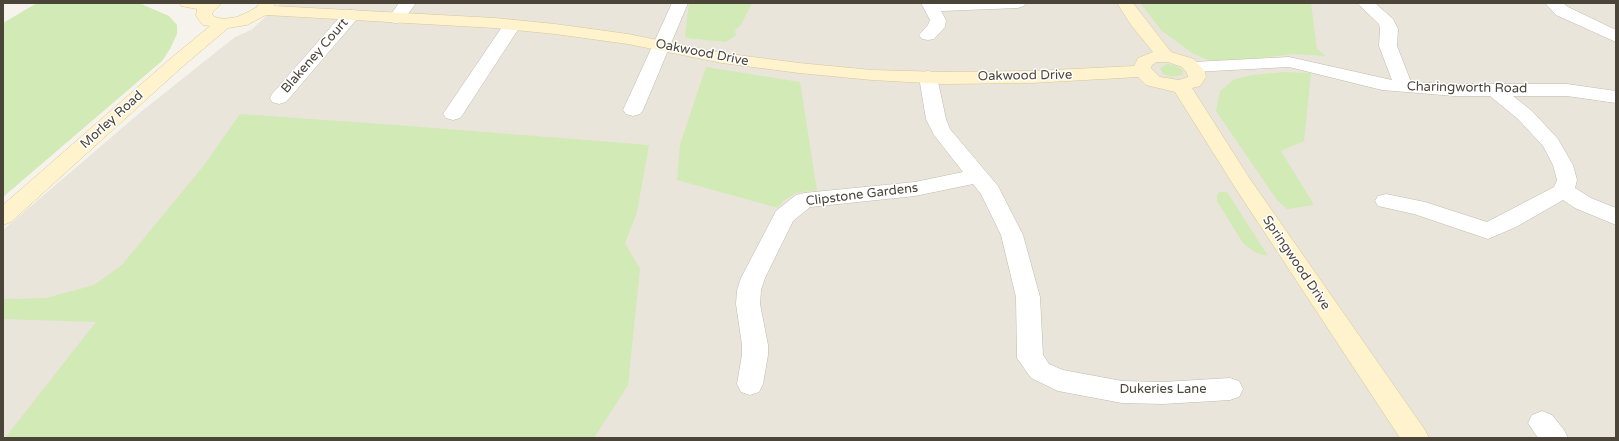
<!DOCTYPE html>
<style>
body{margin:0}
#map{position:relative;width:1619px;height:441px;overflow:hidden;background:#f6f3ec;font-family:"Varela Round",sans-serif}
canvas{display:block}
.frame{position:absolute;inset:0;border:4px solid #4b4439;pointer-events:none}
</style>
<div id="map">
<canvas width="1619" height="441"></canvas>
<div class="frame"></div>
</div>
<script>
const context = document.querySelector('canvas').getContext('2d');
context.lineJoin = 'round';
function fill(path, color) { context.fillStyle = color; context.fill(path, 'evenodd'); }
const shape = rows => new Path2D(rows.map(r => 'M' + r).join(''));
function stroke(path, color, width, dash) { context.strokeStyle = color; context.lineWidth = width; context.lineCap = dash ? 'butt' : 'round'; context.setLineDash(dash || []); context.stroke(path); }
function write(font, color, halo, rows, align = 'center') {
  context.font = font + ' "Varela Round",sans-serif'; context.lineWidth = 3; context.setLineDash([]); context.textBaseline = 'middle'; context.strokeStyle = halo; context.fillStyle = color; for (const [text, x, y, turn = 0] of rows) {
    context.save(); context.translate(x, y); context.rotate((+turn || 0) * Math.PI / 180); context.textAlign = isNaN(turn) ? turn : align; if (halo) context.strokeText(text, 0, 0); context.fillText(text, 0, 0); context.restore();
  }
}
fill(shape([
 [281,3,1616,3,1616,438,3,438,3,230,142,111,235,37,251,30]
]), '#eae5da');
fill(shape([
 [37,3,139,3,169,16,177,25,177,34,170,49,162,61,3,197,3,23],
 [689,3,752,3,741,25,735,30,736,35,726,42,686,38,685,34],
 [1142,3,1311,3,1317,49,1326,56,1293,54,1225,62,1208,60,1192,53,1162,31,1141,4],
 [1167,64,1174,65,1181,69,1183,71,1182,75,1170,77,1163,74,1160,68],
 [706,67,800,82,817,190,796,193,783,201,778,208,677,180,680,145],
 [1284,72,1311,73,1304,141,1281,151,1314,205,1287,209,1277,200,1216,111,1220,91,1235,79,1253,75],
 [240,114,409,126,649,145,637,212,625,243,640,269,628,385,594,438,5,438,96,322,3,319,3,299,46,298,94,285,122,265,205,164],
 [1219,192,1227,192,1268,256,1256,253,1243,243,1217,201,1217,196]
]), '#d2eab5');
const street = shape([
 [399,3,416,3,402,22,396,23,390,22,388,18,399,3],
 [672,3,688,3,643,110,640,114,633,116,626,114,623,110,672,3],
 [921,3,1026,3,1024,6,1018,8,941,11,946,20,945,27,934,39,928,40,922,39,919,35,928,25,930,20,921,3],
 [1357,3,1375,3,1393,19,1398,29,1397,46,1411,82,1455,84,1567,84,1616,91,1616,103,1567,96,1513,96,1532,111,1558,139,1573,165,1577,180,1575,188,1591,198,1616,208,1616,225,1575,208,1563,200,1516,227,1488,239,1414,214,1378,206,1375,201,1378,196,1386,194,1425,202,1487,222,1554,187,1557,180,1553,165,1543,146,1518,119,1490,96,1455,96,1382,90,1289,67,1193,72,1187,71,1184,67,1187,63,1193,62,1289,57,1392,80,1379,46,1380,29,1379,24,1357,3],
 [1545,3,1563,3,1568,7,1616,30,1616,42,1556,15,1545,3],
 [351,10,357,11,359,15,357,19,286,102,279,104,272,102,270,98,272,94,345,11,351,10],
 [512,20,518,21,521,25,463,114,460,118,453,120,446,118,443,114,506,21,512,20],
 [928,71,934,73,937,77,946,119,950,129,998,186,1023,235,1040,297,1043,355,1049,364,1063,370,1122,381,1163,382,1230,378,1239,381,1243,389,1239,397,1230,400,1163,404,1122,403,1058,391,1031,378,1017,358,1016,297,1001,235,981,194,973,184,915,196,810,207,793,221,765,278,761,290,760,304,768,345,768,355,763,384,759,392,750,395,741,392,737,384,742,355,742,345,736,304,737,290,741,278,776,211,796,195,804,193,915,182,963,172,934,135,926,119,919,77,922,73,928,71],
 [1542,411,1552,415,1564,430,1568,438,1538,438,1528,423,1532,415,1542,411]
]);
const secondary = shape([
 [179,3,222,3,213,12,212,14,215,17,223,19,237,17,248,12,257,7,259,3,275,3,274,6,495,18,555,24,628,34,722,53,799,63,872,70,944,72,1032,71,1134,66,1138,58,1153,52,1131,25,1117,3,1133,3,1171,52,1194,59,1205,72,1206,77,1200,86,1192,88,1250,179,1425,430,1429,438,1400,438,1236,189,1175,92,1146,85,1138,77,1032,83,944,84,872,80,799,73,722,63,628,44,555,34,495,28,266,15,247,25,228,28,182,67,11,222,3,225,3,205,170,59,210,26,203,25,198,19,196,15,197,9,181,6,179,3],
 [1157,62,1168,62,1182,67,1187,73,1188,77,1179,80,1160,77,1151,68,1152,65,1157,62]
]);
stroke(street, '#c2bbae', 1);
stroke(secondary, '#d6c79b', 1);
fill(street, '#fff');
fill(secondary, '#fff3cd');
write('13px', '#4b4439', '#fff', [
 ["Oakwood Drive",702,53,11],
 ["Blakeney Court",315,56,-49],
 ["Oakwood Drive",1025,76,-1],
 ["Charingworth Road",1467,88,1],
 ["Morley Road",112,120,-42],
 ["Clipstone Gardens",862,195,-7],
 ["Springwood Drive",1296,263,56],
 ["Dukeries Lane",1163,390]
]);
</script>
